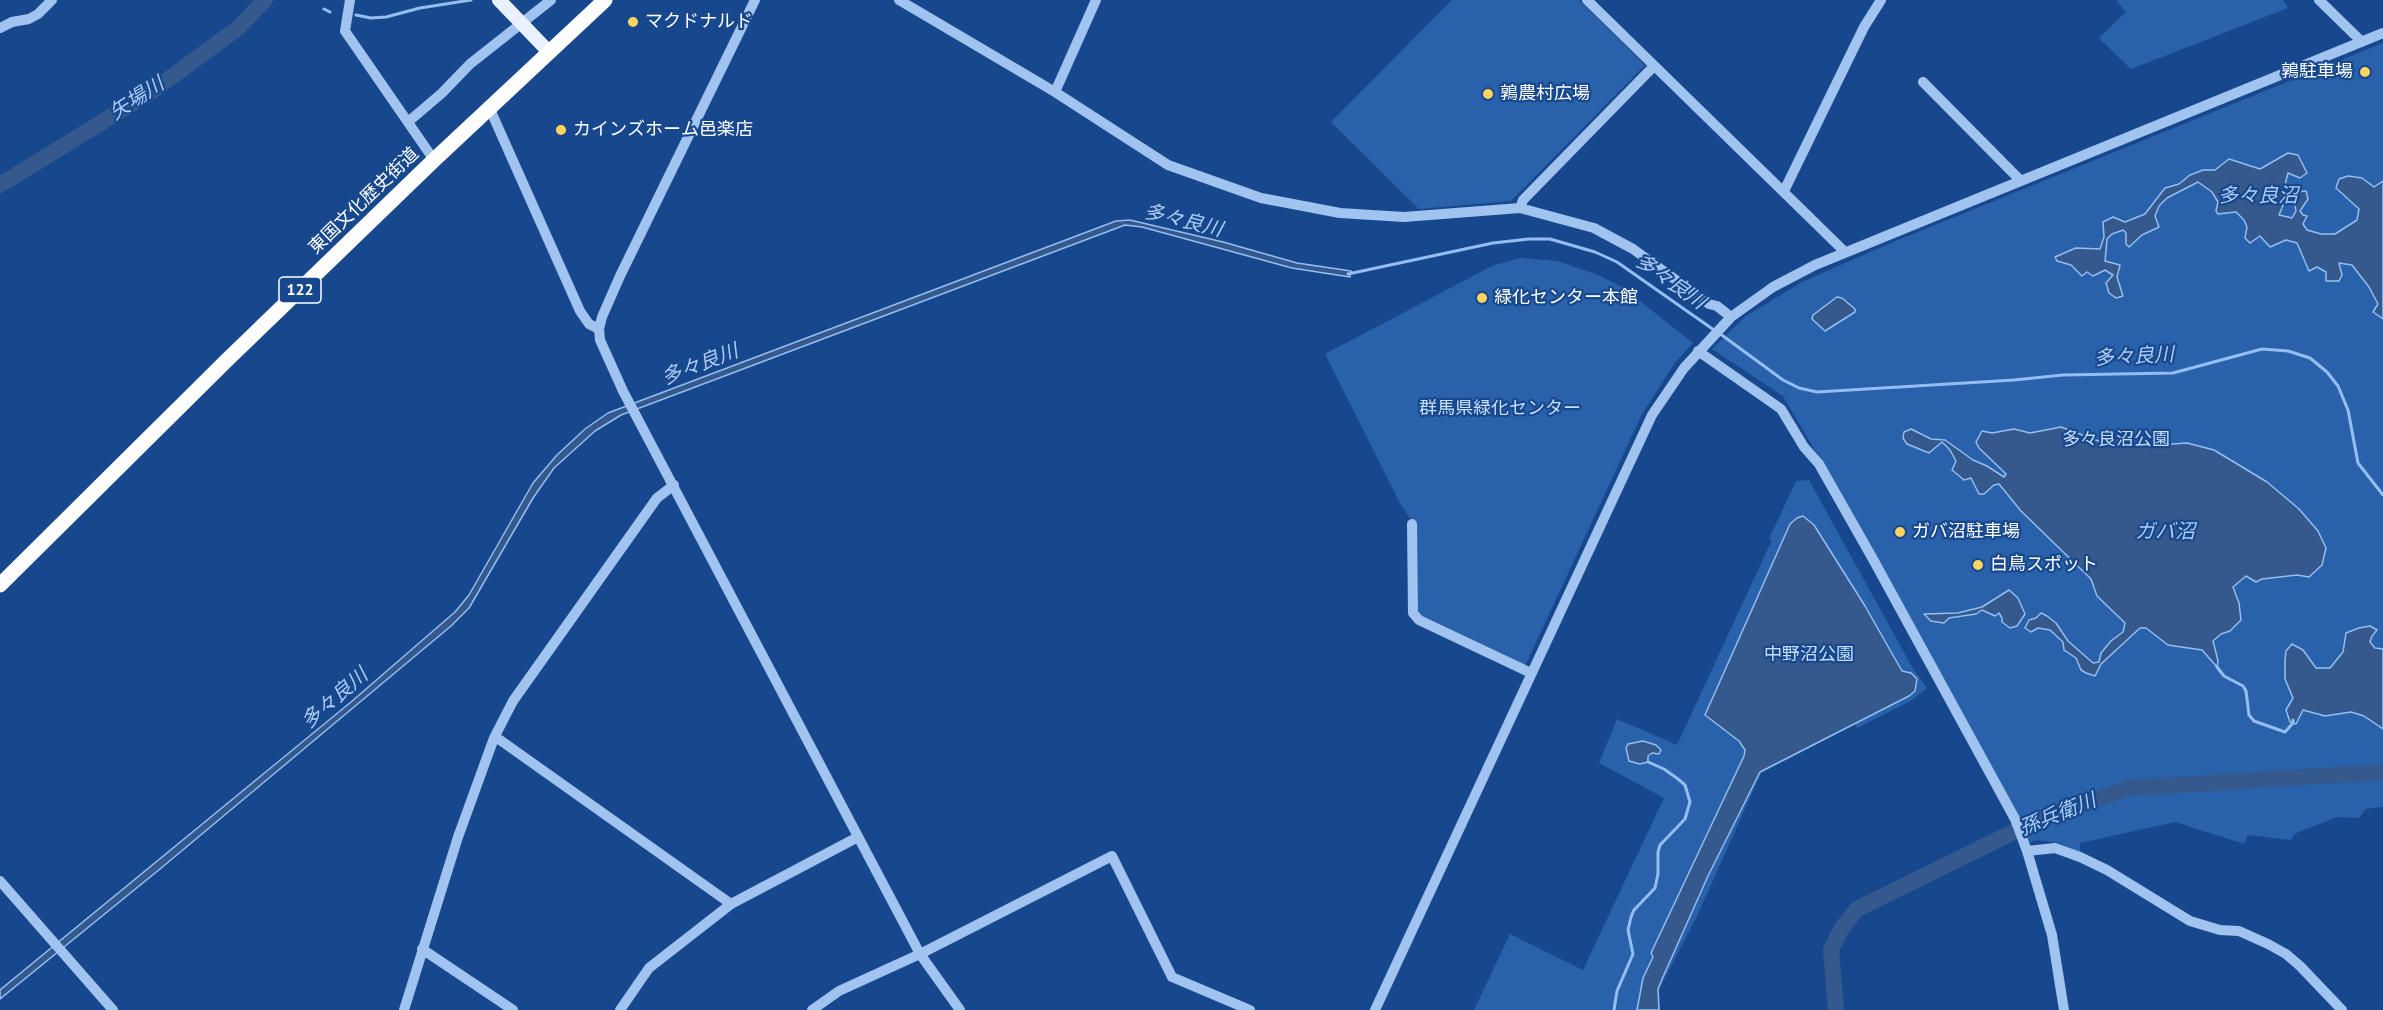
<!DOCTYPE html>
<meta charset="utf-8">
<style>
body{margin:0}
canvas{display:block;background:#17488d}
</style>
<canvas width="2383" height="1010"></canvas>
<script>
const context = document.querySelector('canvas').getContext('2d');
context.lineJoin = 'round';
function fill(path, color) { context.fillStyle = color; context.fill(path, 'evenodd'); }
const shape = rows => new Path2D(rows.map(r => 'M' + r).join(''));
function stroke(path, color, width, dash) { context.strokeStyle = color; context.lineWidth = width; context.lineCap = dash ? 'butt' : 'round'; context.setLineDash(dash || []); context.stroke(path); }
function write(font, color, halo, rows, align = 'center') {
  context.font = font + ' "PT Sans","Noto Sans JP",sans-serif'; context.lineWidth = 4.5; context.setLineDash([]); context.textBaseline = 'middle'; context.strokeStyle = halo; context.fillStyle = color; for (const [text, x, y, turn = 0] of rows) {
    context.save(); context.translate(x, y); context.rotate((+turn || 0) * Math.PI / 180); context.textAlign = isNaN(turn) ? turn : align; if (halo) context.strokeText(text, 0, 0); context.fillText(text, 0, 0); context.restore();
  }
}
fill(shape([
 [1452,0,1579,0,1645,65,1511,201,1419,209,1331,122],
 [2116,0,2283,0,2288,8,2131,69,2099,38,2126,12],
 [2383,43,2383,807,2365,809,2359,818,2337,817,2294,834,2291,840,2248,835,2244,844,2175,822,2080,843,2080,852,2059,843,2038,840,2028,843,1845,502,1783,396,1712,349,1746,316,1802,282,1898,240],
 [1520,258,1557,261,1598,275,1622,287,1693,343,1675,363,1642,414,1525,666,1422,616,1418,611,1415,532,1417,524,1409,517,1400,503,1325,354,1492,266],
 [1809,480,1912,667,1927,688,1912,700,1883,715,1857,728,1855,724,1761,773,1697,916,1659,989,1660,1010,1474,1010,1510,934,1583,970,1664,798,1599,763,1617,719,1677,745,1772,540,1769,539,1796,481]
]), '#2962ab');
const water = shape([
 [2288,153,2298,155,2307,173,2300,178,2288,173,2284,189,2286,198,2279,215,2292,218,2296,211,2294,199,2297,192,2306,191,2308,199,2300,211,2303,215,2307,216,2303,224,2307,230,2321,234,2335,234,2357,220,2359,209,2336,188,2339,179,2348,176,2362,178,2374,187,2383,181,2383,319,2373,312,2378,304,2369,287,2352,265,2339,263,2342,275,2339,281,2326,281,2326,272,2317,267,2309,271,2297,243,2286,240,2270,247,2260,236,2250,243,2245,238,2247,227,2244,220,2236,212,2218,214,2216,211,2218,202,2212,192,2198,182,2167,198,2159,206,2155,216,2159,227,2142,235,2129,247,2126,244,2126,233,2123,230,2112,234,2107,239,2105,261,2120,265,2117,277,2123,296,2116,298,2109,293,2106,283,2113,275,2105,270,2093,276,2087,272,2082,276,2071,265,2057,261,2055,257,2076,248,2100,249,2104,237,2103,222,2113,217,2125,222,2145,214,2165,188,2179,184,2190,175,2203,170,2215,170,2229,159,2260,169,2288,153],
 [1130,220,1223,242,1297,263,1351,271,1350,277,1292,268,1142,227,1125,225,621,415,595,431,554,468,533,498,469,608,451,626,160,869,0,999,0,990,351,702,455,612,469,595,533,483,557,455,585,429,608,413,1116,221,1130,220],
 [1837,297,1842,298,1855,309,1855,312,1825,331,1812,319,1813,315,1837,297],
 [2061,427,2104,443,2143,446,2187,443,2214,450,2267,482,2299,509,2318,531,2326,548,2322,565,2309,577,2297,575,2262,579,2256,582,2246,576,2233,587,2239,603,2241,620,2230,631,2221,634,2213,641,2218,661,2217,667,2202,650,2168,645,2146,628,2140,628,2101,664,2095,676,2086,673,2081,670,2076,658,2064,650,2063,642,2050,630,2038,628,2031,632,2025,628,2029,620,2036,618,2041,613,2047,616,2056,623,2068,641,2093,663,2099,662,2101,653,2111,641,2123,632,2125,623,2097,596,2091,579,2021,511,1999,484,1994,485,1984,494,1979,494,1971,478,1964,480,1952,470,1956,461,1950,450,1942,442,1929,453,1907,444,1903,438,1904,432,1911,429,1931,439,1945,440,1973,460,1987,466,2004,477,2006,474,1979,448,1976,442,1982,431,1992,433,2014,429,2030,433,2061,427],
 [1803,516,1814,525,1865,606,1902,671,1911,673,1917,679,1915,691,1909,696,1760,772,1708,876,1663,977,1658,989,1659,1010,1637,1010,1643,978,1653,957,1651,953,1744,756,1745,750,1739,741,1705,715,1790,524,1797,518,1803,516],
 [2009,590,2018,598,2025,614,2017,626,2010,628,2002,622,2002,618,1999,613,1995,616,1982,610,1976,614,1949,618,1944,623,1931,621,1924,614,1958,613,1982,607,2009,590],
 [2370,626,2377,630,2372,636,2370,642,2375,648,2383,649,2383,729,2364,716,2351,712,2325,716,2303,710,2296,724,2290,722,2286,710,2293,698,2285,679,2285,660,2286,651,2292,644,2303,650,2316,668,2330,668,2343,652,2346,633,2359,628,2370,626],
 [1643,741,1656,745,1661,750,1659,754,1652,753,1648,756,1648,762,1640,764,1629,761,1626,748,1628,744,1643,741]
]);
fill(water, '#35598c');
stroke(water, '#94bef2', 1.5);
stroke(shape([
 [324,9,330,12],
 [356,15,371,18,386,17,420,8,471,0],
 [1348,274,1493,243,1529,239,1550,239,1595,252,1617,262,1714,330],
 [1719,333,1783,380,1799,388,1817,392,2014,380,2063,375,2173,373,2262,349,2288,351,2310,358,2327,372,2338,386,2348,410,2358,463,2383,495],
 [2217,667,2224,676,2243,686,2246,691,2249,715,2254,721,2285,732,2293,723,2293,720],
 [1614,1010,1617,991,1633,954,1628,930,1631,917,1634,910,1655,888,1658,874,1658,852,1660,845,1685,819,1690,802,1685,785,1678,779,1664,769,1648,762]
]), '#94bef2', 3);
stroke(shape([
 [0,185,151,92,238,28,265,0],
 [1836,1010,1831,950,1841,929,1857,909,2048,815,2130,788,2383,772]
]), '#35598c', 16);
stroke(shape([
 [350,0,345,31,434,160],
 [755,0,620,276,602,317,599,329,600,340,623,391,920,954,960,1010],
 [899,0,1055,92,1168,165,1261,198,1340,213,1404,217,1520,208,1579,224,1594,228,1633,249,1709,304,1717,306,1731,317],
 [1587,0,1845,252],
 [2319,0,2362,42],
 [0,28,12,22,29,19,38,14,52,0],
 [1923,82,2020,180],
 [1055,92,1096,0],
 [489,107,580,311,589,324,599,329],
 [408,122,442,93,470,64,551,0],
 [1784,191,1864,27,1881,0],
 [1520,208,1523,200,1654,66],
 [1698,351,1781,409,1804,447,1819,464,1874,561,2015,819,2027,851,2052,935,2064,1010],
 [1412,524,1413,613,1419,620,1531,673],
 [494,738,500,740,731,904],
 [2027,851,2055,848,2080,857,2107,870,2190,921,2220,930,2239,931,2268,944,2286,954,2300,966,2342,1010],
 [0,881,113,1010],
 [422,949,513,1010],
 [404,1010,458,837,494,738,513,701,657,498,674,485],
 [620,1010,649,968,731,904,858,837],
 [812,1010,839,991,920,954,1112,856,1172,977,1250,1010],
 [1375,1010,1652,415,1684,368,1731,317,1773,287,1815,265,2383,33]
]), '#a1c3ef', 10);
stroke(shape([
 [499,0,549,52]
]), '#e9f1ff', 14);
stroke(shape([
 [0,585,226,361,434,160,605,0]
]), '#fff', 15);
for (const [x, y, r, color] of [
 [633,22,6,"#ffd45f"],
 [2365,72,6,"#ffd45f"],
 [1488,94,6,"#ffd45f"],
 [561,130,6,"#ffd45f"],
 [1482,298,6,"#ffd45f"],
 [1900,532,6,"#ffd45f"],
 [1978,565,6,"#ffd45f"]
]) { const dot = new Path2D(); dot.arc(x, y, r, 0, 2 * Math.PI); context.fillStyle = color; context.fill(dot); stroke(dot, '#17488d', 2); }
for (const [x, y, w] of [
 [300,290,42]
]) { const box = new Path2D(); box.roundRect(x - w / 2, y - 13, w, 26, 4.5); context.fillStyle = '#17488d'; context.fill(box); stroke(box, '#fff', 1.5); }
write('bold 16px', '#fff', null, [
 ["122",300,290]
]);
write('18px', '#fff', '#17488d', [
 ["マクドナルド",645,22],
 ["鶉駐車場",2353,72,"right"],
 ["鶉農村広場",1500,94],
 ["カインズホーム邑楽店",573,130],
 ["緑化センター本館",1494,298],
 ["ガバ沼駐車場",1912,532],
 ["白鳥スポット",1990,565]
], 'left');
write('18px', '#fff', '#17488d', [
 ["東国文化歴史街道",364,201,-44]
]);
write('18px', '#c8defb', '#17488d', [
 ["群馬県緑化センター",1500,409],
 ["多々良沼公園",2116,440],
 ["中野沼公園",1809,655]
]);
write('italic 20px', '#adcdf6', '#17488d', [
 ["矢場川",137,99,-33],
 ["多々良沼",2258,196],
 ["多々良川",1183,221,14],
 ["多々良川",1670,282,35],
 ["多々良川",2134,357,-3],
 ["多々良川",700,365,-21],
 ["ガバ沼",2165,532],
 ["多々良川",335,699,-41],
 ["孫兵衛川",2058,815,-22]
]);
</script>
